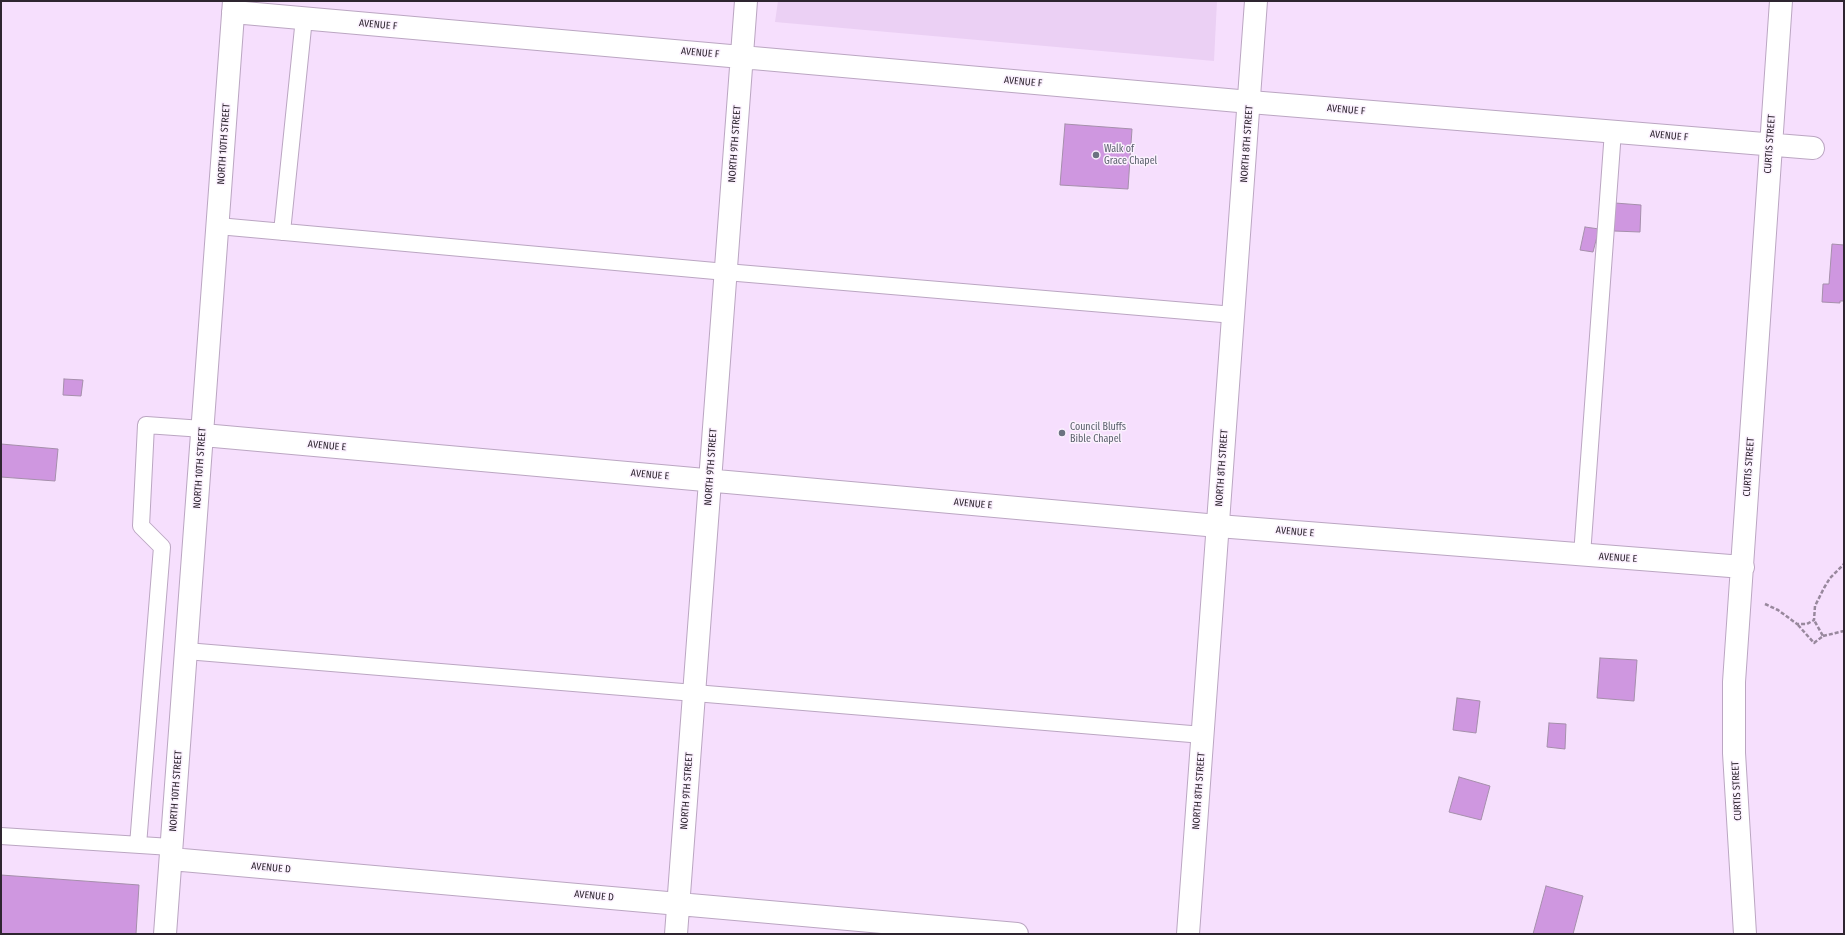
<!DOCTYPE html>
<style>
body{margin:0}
#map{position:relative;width:1845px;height:935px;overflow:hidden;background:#f6dffd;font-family:"Fira Sans Condensed",sans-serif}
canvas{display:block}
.frame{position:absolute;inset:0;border:2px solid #2e2530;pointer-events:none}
</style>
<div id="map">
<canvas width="1845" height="935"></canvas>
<div class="frame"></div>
</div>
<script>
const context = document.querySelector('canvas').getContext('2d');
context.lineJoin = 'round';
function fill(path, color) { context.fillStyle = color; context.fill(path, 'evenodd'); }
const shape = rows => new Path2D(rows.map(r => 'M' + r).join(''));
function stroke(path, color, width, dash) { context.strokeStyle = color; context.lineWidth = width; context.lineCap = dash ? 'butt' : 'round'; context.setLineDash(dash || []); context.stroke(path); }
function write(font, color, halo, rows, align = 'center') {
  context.font = font + ' "Fira Sans Condensed",sans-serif'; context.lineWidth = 3; context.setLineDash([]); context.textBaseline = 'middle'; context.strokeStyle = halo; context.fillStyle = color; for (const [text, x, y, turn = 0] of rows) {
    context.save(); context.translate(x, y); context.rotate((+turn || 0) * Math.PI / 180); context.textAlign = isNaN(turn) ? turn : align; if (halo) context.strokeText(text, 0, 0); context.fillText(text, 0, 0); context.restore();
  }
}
fill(shape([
 [778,1,1217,1,1214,61,775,22]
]), '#ebd0f4');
const building = shape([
 [1065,124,1132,129,1128,189,1060,185,1065,124],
 [1615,203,1641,205,1640,232,1614,231,1615,203],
 [1585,227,1599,229,1593,252,1580,250,1585,227],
 [1844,242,1844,301,1840,301,1840,303,1822,302,1823,284,1829,284,1832,244,1844,245,1844,242],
 [64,379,83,380,81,396,63,395,64,379],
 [1,444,58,449,55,481,1,477,1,444],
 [1600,658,1637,660,1634,701,1597,698,1600,658],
 [1457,698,1480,701,1476,733,1453,730,1457,698],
 [1549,723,1566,724,1565,749,1547,747,1549,723],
 [1459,777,1490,786,1481,820,1449,812,1459,777],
 [1,875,139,885,136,934,1,934,1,875],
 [1546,886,1583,896,1573,934,1533,934,1546,886]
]);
fill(building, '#cf97e0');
stroke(building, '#a58fab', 1);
const lane = shape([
 [218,226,726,272,1234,315],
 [282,232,304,18],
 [1582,555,1613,131],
 [186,651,1203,735],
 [1,836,171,847],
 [138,845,162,547,141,526,146,425,203,429]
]);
const street = shape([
 [233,12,1250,102,1813,148],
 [203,435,1218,526,1743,567],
 [171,859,1017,934],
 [165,934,234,1],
 [676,934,746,1],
 [1745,934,1734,753,1734,682,1781,1]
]);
const secondary = shape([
 [1188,934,1256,1]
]);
stroke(lane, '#bba6c2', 18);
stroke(street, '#bba6c2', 24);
stroke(secondary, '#bba6c2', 24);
stroke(shape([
 [1765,604,1778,610,1797,624,1807,624,1814,620,1815,606,1824,588,1830,578,1844,564],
 [1798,625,1814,643,1823,636,1814,620],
 [1823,636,1844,631]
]), '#98889d', 2.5, [4, 2]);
stroke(lane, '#fff', 16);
stroke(street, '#fff', 22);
stroke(secondary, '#fff', 22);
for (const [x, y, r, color] of [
 [1096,155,4,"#6b7280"],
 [1062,433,4,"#6b7280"]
]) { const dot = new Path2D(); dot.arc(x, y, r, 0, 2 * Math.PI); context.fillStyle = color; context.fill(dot); stroke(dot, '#fbf1fe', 1.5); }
write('10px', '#2e2530', '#fbf1fe', [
 ["AVENUE F",378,25,5],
 ["AVENUE F",700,53,5],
 ["AVENUE F",1023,82,5],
 ["AVENUE F",1346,110,5],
 ["AVENUE F",1669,136,5],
 ["NORTH 10TH STREET",224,144,-86],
 ["NORTH 9TH STREET",735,144,-86],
 ["NORTH 8TH STREET",1247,144,-86],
 ["CURTIS STREET",1770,144,-86],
 ["AVENUE E",327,446,5],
 ["NORTH 9TH STREET",711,467,-86],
 ["CURTIS STREET",1749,467,-86],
 ["NORTH 10TH STREET",200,468,-86],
 ["NORTH 8TH STREET",1222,468,-86],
 ["AVENUE E",650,475,5],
 ["AVENUE E",973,504,5],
 ["AVENUE E",1295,532,5],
 ["AVENUE E",1618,558,4],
 ["NORTH 10TH STREET",176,791,-86],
 ["NORTH 9TH STREET",687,791,-86],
 ["NORTH 8TH STREET",1199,791,-86],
 ["CURTIS STREET",1737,791,-93],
 ["AVENUE D",271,868,5],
 ["AVENUE D",594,896,5]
]);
write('10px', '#5b616d', '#fbf1fe', [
 ["Walk of",1104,149],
 ["Grace Chapel",1104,161],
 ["Council Bluffs",1070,427],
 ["Bible Chapel",1070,439]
], 'left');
</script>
